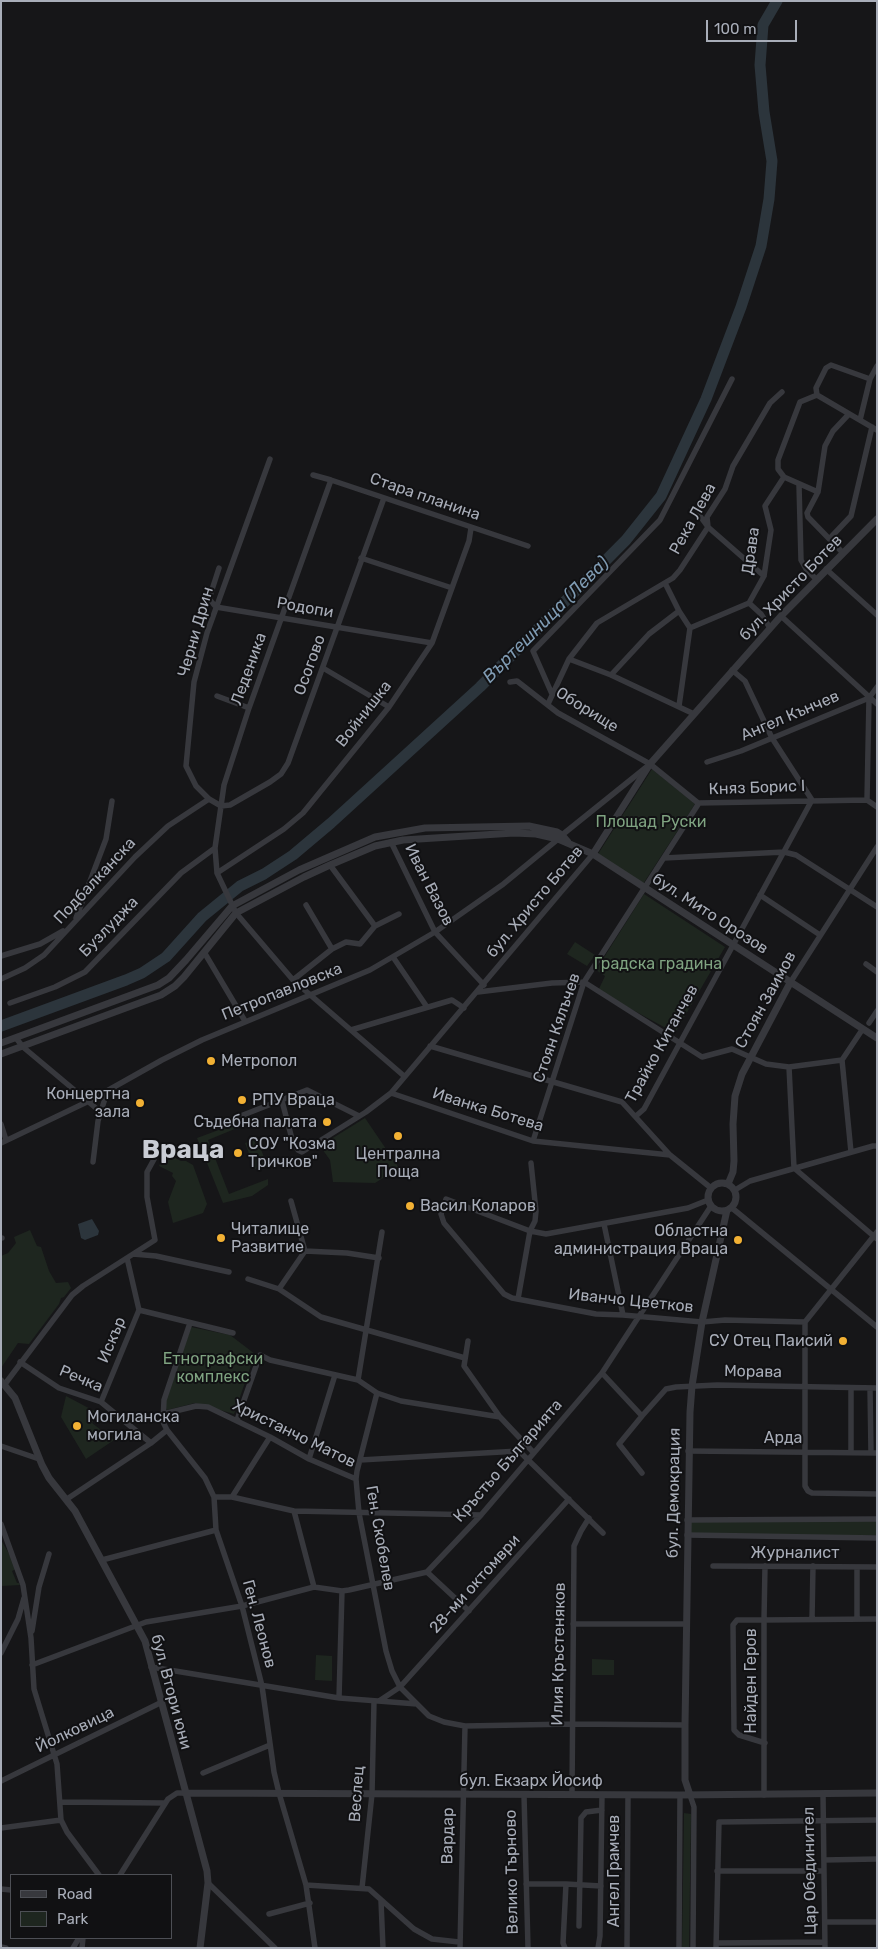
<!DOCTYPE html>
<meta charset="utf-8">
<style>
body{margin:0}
#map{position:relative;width:878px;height:1949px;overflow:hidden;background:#161618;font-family:Rubik,sans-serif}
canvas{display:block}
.frame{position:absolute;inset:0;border:2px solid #a8adb8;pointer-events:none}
.legend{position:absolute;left:10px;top:1874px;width:162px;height:65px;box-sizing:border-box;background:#111113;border:1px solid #4d4f55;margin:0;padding:6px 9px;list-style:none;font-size:15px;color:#a8adb8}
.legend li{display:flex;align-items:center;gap:10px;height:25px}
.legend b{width:25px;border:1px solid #4d4f55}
.scale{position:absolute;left:706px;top:20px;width:91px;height:22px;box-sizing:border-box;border:2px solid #a8adb8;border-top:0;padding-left:6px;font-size:15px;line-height:18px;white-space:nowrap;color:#a8adb8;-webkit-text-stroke:4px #111113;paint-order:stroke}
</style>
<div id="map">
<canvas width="878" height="1949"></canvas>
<div class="frame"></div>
<ul class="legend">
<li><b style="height:6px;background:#37383d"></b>Road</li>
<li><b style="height:14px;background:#1e261f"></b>Park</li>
</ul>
<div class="scale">100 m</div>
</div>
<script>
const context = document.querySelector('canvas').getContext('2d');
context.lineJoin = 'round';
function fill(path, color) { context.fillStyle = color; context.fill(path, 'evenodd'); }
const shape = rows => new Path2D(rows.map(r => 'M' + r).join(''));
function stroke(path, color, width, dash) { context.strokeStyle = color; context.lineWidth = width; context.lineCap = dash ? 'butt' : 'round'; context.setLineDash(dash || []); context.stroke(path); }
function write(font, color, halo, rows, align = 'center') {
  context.font = font + ' Rubik,sans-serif'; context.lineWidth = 4; context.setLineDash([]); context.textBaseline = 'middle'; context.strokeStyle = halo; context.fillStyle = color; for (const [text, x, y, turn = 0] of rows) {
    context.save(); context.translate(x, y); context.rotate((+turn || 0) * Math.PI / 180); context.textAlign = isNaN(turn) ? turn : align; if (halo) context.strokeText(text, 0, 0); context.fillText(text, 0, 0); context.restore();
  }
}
fill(shape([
 [652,769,695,804,643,884,598,854],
 [644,894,725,947,675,1033,598,991,605,976,596,970],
 [575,942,595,955,587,966,567,954],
 [254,1117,254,1121,208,1140,229,1194,268,1179,268,1185,252,1196,223,1203,197,1138],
 [365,1118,399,1168,375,1183,333,1182,330,1160,320,1146],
 [257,1139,267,1165,255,1169,245,1143],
 [165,1153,181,1161,186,1161,193,1165,207,1204,203,1213,173,1223,168,1202,176,1181,172,1176,173,1173,159,1166],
 [30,1230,37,1246,41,1247,49,1271,56,1283,68,1282,71,1288,64,1297,61,1298,59,1304,29,1344,18,1343,1,1368,1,1256,8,1253,16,1243,14,1237],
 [191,1327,230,1335,255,1354,234,1414,195,1403,167,1410,164,1405],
 [66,1396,98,1413,92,1423,114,1440,86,1459,61,1417],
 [877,1519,877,1535,687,1535,687,1520],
 [1,1540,15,1564,16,1569,12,1571,17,1583,19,1583,20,1585,1,1586],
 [316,1655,332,1656,332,1681,315,1680],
 [592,1659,614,1660,614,1675,592,1675],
 [684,1813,691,1814,689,1948,682,1948]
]), '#1e261f');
fill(shape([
 [92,1219,99,1231,98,1235,85,1240,81,1238,78,1224]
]), '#2c353c');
stroke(shape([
 [1,1026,126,980,142,973,166,957,202,917,240,886,264,874,293,855,331,823,480,687,626,540,661,496,706,399,741,307,761,246,769,199,772,161,764,112,760,65,763,25,777,1]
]), '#2c353c', 11);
stroke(shape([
 [817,395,800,402,778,460,778,469,784,477,818,492,807,513,808,517,843,553],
 [817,395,816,388,826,368,831,365,870,379,877,366],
 [817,395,877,430],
 [860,420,870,379],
 [270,459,207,633,194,682,186,766,196,786,209,799,221,806,230,805,270,782,281,774,288,763,384,498],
 [313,475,331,480,528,546],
 [331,480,249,708,224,785,215,848,217,873,236,913,293,980,404,1076],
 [799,485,801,560,806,569,816,579],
 [818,492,825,446,833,431,849,414],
 [692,509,700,516,708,527,764,576],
 [832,536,851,516,872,427],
 [361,558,452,588],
 [219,568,209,599,216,607,432,643],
 [826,569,877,615],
 [665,583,679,611,690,628,679,706],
 [749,603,764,576,771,530,765,506,784,477],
 [781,616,877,704],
 [690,628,749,603,761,614,770,628],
 [569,659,611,675,694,714],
 [323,668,389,707],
 [611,675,649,634,679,611],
 [510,682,517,681,558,713,650,764,698,803,867,800,877,807],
 [552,694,533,651,660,520,732,379],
 [217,696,249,708],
 [548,704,569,659,597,623,673,578,680,570,708,527,707,517,725,489,733,466,770,403,782,392],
 [707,762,741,751,869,698,877,687],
 [867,800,869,698],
 [562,835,649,765],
 [391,842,435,932,484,985],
 [664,858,784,852,796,855,877,907],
 [330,865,375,926],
 [217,873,284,829,303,813,389,707,432,643,469,541,471,528],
 [760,895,820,935],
 [306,905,332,949],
 [76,918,106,839,112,801],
 [204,952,245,1021],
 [1,956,40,944,63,931],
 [393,957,427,1007],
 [866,964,877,972],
 [1,979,25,968,44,955,135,857,168,826,209,799],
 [293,980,332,949,346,942,360,944,375,926,399,914],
 [790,983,877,847],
 [478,992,552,983,584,982,702,1057,732,1049,766,1064,789,1067,842,1060],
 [10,1003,55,987,85,972,181,873,215,848],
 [869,1023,877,1011],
 [351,1030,452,1000,464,1008],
 [16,1038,23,1047,97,1109,99,1117],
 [430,1046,622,1102,670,1155,711,1188],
 [789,1067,794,1168,877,1239],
 [391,1093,533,1141,670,1155],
 [282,1101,292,1139,298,1150,302,1152,366,1112,391,1093,593,854],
 [636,1116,644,1109,812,800,772,738,745,681,732,670],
 [1,1124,6,1140],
 [215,1126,307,1090,359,1116],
 [533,1141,584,982,699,803],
 [1,1143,89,1101,162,1060,202,1040,370,970,435,932,502,885,558,839],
 [851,1152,842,1060,862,1030],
 [93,1162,98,1121,107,1092],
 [735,1190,750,1181,873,1146,877,1146],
 [708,1200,688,1208,546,1234,530,1231,446,1199,441,1214,444,1223,504,1294,512,1298,596,1314,623,1315,702,1322,725,1320,805,1322],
 [732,1208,877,1327],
 [604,1224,623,1315],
 [877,1232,805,1322,805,1486,808,1491,812,1493,877,1494],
 [1,1238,2,1238],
 [305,1251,347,1253,379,1258],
 [133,1254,156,1256,229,1272],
 [248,1279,279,1289,321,1317,465,1358],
 [279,1289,305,1251,291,1201],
 [518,1299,530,1231,535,1221,536,1211,531,1163],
 [139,1310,233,1333],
 [190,1323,164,1400,163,1422,167,1430,205,1478,214,1497,216,1530,242,1606,262,1686,274,1772,279,1793,306,1885,315,1948],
 [468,1341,464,1366,500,1417,533,1452],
 [20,1362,59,1388,101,1402,151,1443],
 [602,1373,642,1416,619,1444,642,1473],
 [358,1380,382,1232],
 [5,1384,72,1295,83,1286,155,1240,147,1197,147,1172,158,1152],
 [851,1388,851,1452],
 [870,1388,871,1453],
 [377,1393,357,1471,356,1479,359,1513,386,1651,392,1671,400,1687,569,1499],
 [101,1402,139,1310,127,1258],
 [163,1414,196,1406,208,1407,270,1437,309,1459,356,1479],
 [642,1416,666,1389,676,1387,717,1385,877,1388],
 [237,1420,260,1355,270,1360,358,1380,377,1393,401,1401,500,1417],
 [1,1446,39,1459],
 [688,1451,877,1453],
 [309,1459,335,1375],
 [360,1460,519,1451,603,1533],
 [214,1497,232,1497,294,1511,481,1515],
 [232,1497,270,1437],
 [67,1499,151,1443,167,1430],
 [294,1511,314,1587],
 [687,1520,877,1519],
 [1,1524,23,1585,31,1638,34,1689,57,1764,61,1820,67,1832,99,1875],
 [687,1535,877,1538],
 [102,1560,216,1530],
 [713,1566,877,1567],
 [765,1566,764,1620,737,1620,733,1625,734,1730,739,1735,765,1743],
 [427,1572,469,1611],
 [812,1619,813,1566],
 [857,1619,857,1567],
 [573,1624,686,1624],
 [32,1631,39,1587,49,1554],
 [1,1653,18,1619,24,1598],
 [32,1665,146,1622,242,1606,314,1587,342,1591,349,1590,427,1572,481,1515,602,1373,711,1206],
 [151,1667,339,1698,417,1704],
 [339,1698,342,1591],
 [379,1701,400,1687,429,1716,444,1722,465,1726,571,1724,685,1725],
 [203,1773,270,1745],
 [1,1781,160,1703],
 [823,1794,825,1948],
 [524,1795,528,1948],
 [572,1795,574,1546,581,1531,589,1518],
 [690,1795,694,1807,693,1948],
 [764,1795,764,1620,877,1619],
 [60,1802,165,1803],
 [1,1828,61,1820],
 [824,1860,877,1859],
 [717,1871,824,1871],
 [120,1875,168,1799,177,1793,185,1793],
 [208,1883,275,1948],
 [526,1884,566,1884],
 [306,1885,369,1889,414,1929,432,1939,459,1942],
 [362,1888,372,1794,374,1701],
 [1,1889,11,1890],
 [381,1901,383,1948],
 [269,1914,310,1903],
 [825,1922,877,1922],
 [579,1926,581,1818,586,1812,602,1810],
 [717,1943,825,1942],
 [1,1947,6,1948],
 [73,1948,79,1938],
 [82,1948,83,1938],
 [460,1948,465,1726],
 [565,1948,563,1943,566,1884,601,1886],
 [598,1948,600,1936,602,1795],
 [627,1948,628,1795],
 [679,1948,680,1795],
 [716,1948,719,1822,877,1820]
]), '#37383d', 5.5);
stroke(shape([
 [593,854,650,764,781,616,877,519],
 [1,1043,158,985,169,978,186,960,232,906,299,870,375,837,425,828,529,826,557,832,562,835,568,842],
 [1,1054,161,995,175,986,184,977,236,913,304,877,330,865,375,846,403,840,514,833,536,834,558,839,593,854,877,1038],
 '708 1197a14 14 0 1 1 28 0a14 14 0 1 1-28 0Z',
 [728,1184,733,1172,734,1161,733,1124,735,1096,742,1074,790,983],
 [1,1381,15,1398,42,1465,49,1478,75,1511,145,1641,207,1871,208,1883,200,1948],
 [185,1793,680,1795,877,1793],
 [690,1795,685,1780,685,1725,690,1412,692,1386,702,1322,727,1210]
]), '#37383d', 7);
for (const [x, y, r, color] of [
 [211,1061,5,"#f2b134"],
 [242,1100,5,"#f2b134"],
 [140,1103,5,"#f2b134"],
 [327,1122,5,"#f2b134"],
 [398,1136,5,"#f2b134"],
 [238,1153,5,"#f2b134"],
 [410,1206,5,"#f2b134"],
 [221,1238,5,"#f2b134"],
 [738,1240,5,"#f2b134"],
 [843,1341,5,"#f2b134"],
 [77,1426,5,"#f2b134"]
]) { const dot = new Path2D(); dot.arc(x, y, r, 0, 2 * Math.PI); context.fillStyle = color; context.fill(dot); stroke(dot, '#111113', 2); }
write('16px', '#a8adb8', '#111113', [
 ["Стара планина",425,497,19],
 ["Река Лева",693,519,-61],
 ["Драва",751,551,-82],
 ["бул. Христо Ботев",791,588,-46],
 ["Родопи",305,608,10],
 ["Черни Дрин",196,632,-74],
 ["Осогово",310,665,-70],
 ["Леденика",249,669,-70],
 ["Оборище",587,710,32],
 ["Войнишка",364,714,-52],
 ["Ангел Кънчев",790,716,-23],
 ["Княз Борис I",757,788,-2],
 ["Подбалканска",95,881,-47],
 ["Иван Вазов",429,885,63],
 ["бул. Христо Ботев",535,902,-50],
 ["бул. Мито Орозов",710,914,33],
 ["Бузлуджа",109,927,-46],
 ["Петропавловска",282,992,-22],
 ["Стоян Заимов",766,1000,-61],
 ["Стоян Кялъчев",557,1028,-71],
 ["Трайко Китанчев",662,1044,-61],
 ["Иванка Ботева",488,1110,17],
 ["Иванчо Цветков",631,1301,6],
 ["Искър",112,1340,-67],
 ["Морава",753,1372,1],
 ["Речка",81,1379,23],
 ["Христанчо Матов",294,1434,26],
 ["Арда",783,1438],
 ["Кръстьо Българията",508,1461,-49],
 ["бул. Демокрация",674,1493,-89],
 ["Ген. Скобелев",380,1538,80],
 ["Журналист",795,1553],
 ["28-ми октомври",475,1584,-48],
 ["Ген. Леонов",259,1624,75],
 ["Илия Кръстеняков",559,1654,-89],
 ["Найден Геров",751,1681,-90],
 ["бул. Втори юни",171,1692,75],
 ["Йолковица",75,1730,-26],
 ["бул. Екзарх Йосиф",531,1781],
 ["Веслец",357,1794,-86],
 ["Вардар",448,1836,-89],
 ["Ангел Грамчев",614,1871,-90],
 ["Цар Обединител",810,1871,-91],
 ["Велико Търново",512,1872,-91]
]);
write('16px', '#7fa381', '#111113', [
 ["Площад Руски",651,822],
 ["Градска градина",658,964],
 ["Етнографски",213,1359],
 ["комплекс",213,1377]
]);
write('16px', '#a8adb8', '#111113', [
 ["Метропол",221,1061],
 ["Концертна",130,1094,"right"],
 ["зала",130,1112,"right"],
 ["РПУ Враца",252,1100],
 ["Съдебна палата",317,1122,"right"],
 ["СОУ \"Козма",248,1144],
 ["Тричков\"",248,1162],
 ["Централна",398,1154,"center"],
 ["Поща",398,1172,"center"],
 ["Васил Коларов",420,1206],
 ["Читалище",231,1229],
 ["Развитие",231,1247],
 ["Областна",728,1231,"right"],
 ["администрация Враца",728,1249,"right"],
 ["СУ Отец Паисий",833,1341,"right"],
 ["Могиланска",87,1417],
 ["могила",87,1435]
], 'left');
write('italic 18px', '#7f9bb3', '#111113', [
 ["Въртешница (Лева)",546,620,-45]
]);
write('bold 26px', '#c9ccd4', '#111113', [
 ["Враца",183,1150]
]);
</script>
